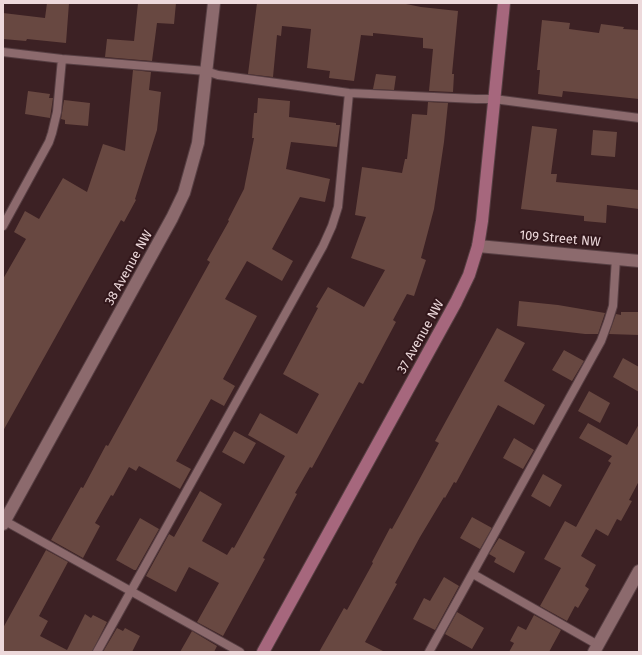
<!DOCTYPE html>
<style>
body{margin:0}
#map{position:relative;width:642px;height:655px;overflow:hidden;background:#3c2124;font-family:"Fira Sans",sans-serif}
canvas{display:block}
.frame{position:absolute;inset:0;border:4px solid #edd9db;pointer-events:none}
</style>
<div id="map">
<canvas width="642" height="655"></canvas>
<div class="frame"></div>
</div>
<script>
const context = document.querySelector('canvas').getContext('2d');
context.lineJoin = 'round';
function fill(path, color) { context.fillStyle = color; context.fill(path, 'evenodd'); }
const shape = rows => new Path2D(rows.map(r => 'M' + r).join(''));
function stroke(path, color, width, dash) { context.strokeStyle = color; context.lineWidth = width; context.lineCap = dash ? 'butt' : 'round'; context.setLineDash(dash || []); context.stroke(path); }
function write(font, color, halo, rows, align = 'center') {
  context.font = font + ' "Fira Sans",sans-serif'; context.lineWidth = 4; context.setLineDash([]); context.textBaseline = 'middle'; context.strokeStyle = halo; context.fillStyle = color; for (const [text, x, y, turn = 0] of rows) {
    context.save(); context.translate(x, y); context.rotate((+turn || 0) * Math.PI / 180); context.textAlign = isNaN(turn) ? turn : align; if (halo) context.strokeText(text, 0, 0); context.fillText(text, 0, 0); context.restore();
  }
}
fill(shape([
 [47,3,69,3,66,43,27,39,26,41,3,39,3,13,45,18],
 [138,3,176,3,174,24,157,23,152,61,105,57,107,39,134,41],
 [257,3,407,3,406,4,421,7,458,11,452,74,454,74,453,92,429,91,433,49,423,48,423,38,373,33,373,36,361,35,354,81,329,78,330,71,307,68,311,29,282,26,281,36,277,35,273,77,248,74],
 [542,20,570,23,569,29,599,33,601,24,624,27,623,29,639,30,639,99,563,91,562,97,538,94,540,70,537,70],
 [133,70,151,72,149,90,161,92,157,130,135,199,136,200,124,222,121,220,3,431,3,279,26,239,14,232,25,211,39,219,63,178,87,192,103,144,125,151],
 [376,74,396,76,394,90,373,89],
 [28,91,50,94,49,98,53,98,50,118,25,114],
 [258,98,290,101,289,117,336,123,336,125,340,125,337,147,291,142,286,169,330,179,325,202,300,197,272,249,293,261,282,281,247,261,225,299,257,316,223,379,235,386,224,406,211,399,176,461,191,469,180,489,139,466,136,471,129,467,113,496,111,495,95,523,100,526,83,558,51,540,81,487,83,488,106,445,108,446,210,262,207,260,229,221,228,220,244,189,254,138,252,138,254,113,257,113],
 [64,100,90,103,88,126,65,124,65,120,61,119],
 [428,102,448,103,444,142,434,209,421,258,426,260,414,296,407,294,393,320,396,322,363,384,359,382,312,468,310,467,295,493,297,494,263,558,265,559,223,636,197,622,219,583,189,567,176,592,146,576,169,534,174,537,200,491,222,504,202,541,227,555,232,547,234,548,285,456,248,435,260,413,297,434,319,394,283,374,318,308,316,307,328,287,364,307,385,270,351,258,366,217,355,215,362,167,402,173,405,159,407,159,412,114,427,115],
 [532,126,557,129,551,174,557,174,556,182,639,190,639,209,607,205,606,223,584,221,584,216,521,209],
 [593,130,617,132,615,157,591,155],
 [519,301,558,305,605,313,598,334,585,334,517,326],
 [621,312,639,312,639,335,609,334,616,314,621,315],
 [497,328,525,343,504,381,545,405,534,425,498,405,456,483,454,482,445,498,444,497,420,537,395,583,397,584,365,642,385,652,319,652,344,608,347,610,373,563,372,562,390,528,392,529,418,482,439,443,435,441],
 [564,350,584,361,572,381,552,370],
 [623,358,639,367,639,392,613,377],
 [589,391,610,403,600,423,578,411],
 [588,423,627,445,639,424,639,481,629,500,632,501,621,521,617,519,608,536,596,529,581,556,596,565,585,586,589,589,578,608,575,606,567,621,540,606,561,568,544,559,565,521,576,527,611,463,608,461,612,456,579,438],
 [234,431,256,443,244,464,222,452],
 [514,438,534,450,523,469,503,458],
 [543,474,562,485,550,507,531,496],
 [472,517,492,528,480,549,460,538],
 [140,518,159,529,136,570,134,570,116,560],
 [499,538,525,552,514,573,494,562,496,558,489,554],
 [46,550,68,562,39,616,48,621,40,636,67,650,85,614,91,618,93,615,107,622,92,652,3,652,3,628],
 [444,577,459,586,435,630,413,619,424,598,430,601],
 [457,612,484,628,472,649,445,634],
 [534,615,561,630,549,652,509,652,514,643,510,641,518,626,526,630],
 [117,628,123,631,125,628,140,636,132,652,103,652],
 [192,631,217,646,214,652,180,652]
]), '#684841');
const lane = shape([
 [3,52,62,59,206,71,218,75,349,93,476,99,494,99,639,118],
 [3,226,49,142,52,133,57,112,62,59],
 [5,521,240,652],
 [473,574,598,645],
 [97,652,323,246,332,226,338,207,349,93],
 [429,652,601,341,608,322,613,306,616,258]
]);
const street = shape([
 [478,246,639,261],
 [3,524,172,218,184,193,198,143,214,3],
 [594,652,639,571]
]);
const secondary = shape([
 [263,652,456,302,469,275,478,246,482,221,504,3]
]);
stroke(lane, '#573f43', 10);
stroke(street, '#573f43', 14);
stroke(secondary, '#573f43', 14);
stroke(lane, '#8c6a6d', 8);
stroke(street, '#8c6a6d', 12);
stroke(secondary, '#a6677d', 12);
write('13px', '#edd9db', '#32171b', [
 ["109 Street NW",560,239,5],
 ["38 Avenue NW",129,268,-61],
 ["37 Avenue NW",421,337,-61]
]);
</script>
